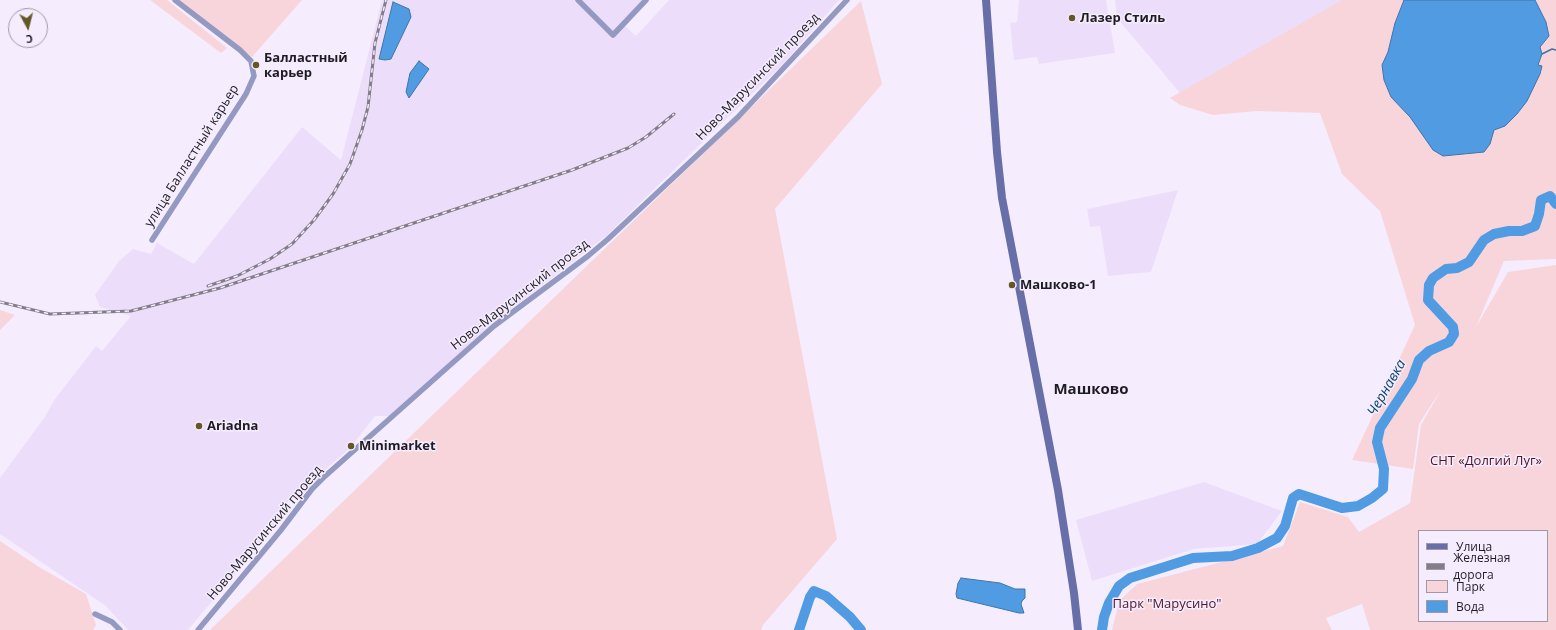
<!DOCTYPE html>
<meta charset="utf-8">
<style>
body{margin:0}
#map{position:relative;width:1556px;height:630px;overflow:hidden;background:#f5edfe;font-family:"Open Sans",sans-serif}
canvas{display:block}
.legend{position:absolute;left:1418px;top:530px;width:130px;height:92px;box-sizing:border-box;background:#f5edfe;border:1px solid #9f99a6;margin:0;padding:5px 7px;list-style:none;font-size:12px;color:#1f1b23}
.legend li{display:flex;align-items:center;gap:8px;height:20px}
.legend b{width:20px;border:1px solid #9f99a6}
.north{position:absolute;left:8px;top:8px;width:40px;height:40px;box-sizing:border-box;background:#f5edfe;border:1px solid #9f99a6;border-radius:50%;rotate:173deg;font-size:11px;font-weight:700;line-height:16px;text-align:center;color:#1f1b23}
.north::after{content:'';display:block;margin:auto;width:14px;height:18px;background:#655724;clip-path:polygon(50% 0,100% 100%,50% 72%,0 100%)}
</style>
<div id="map">
<canvas width="1556" height="630"></canvas>
<ul class="legend">
<li><b style="height:5px;background:#686ea7"></b>Улица</li>
<li><b style="height:5px;background:#837d8a"></b>Железная дорога</li>
<li><b style="height:11px;background:#f8d5db"></b>Парк</li>
<li><b style="height:11px;background:#509be2"></b>Вода</li>
</ul>
<div class="north">С</div>
</div>
<script>
const context = document.querySelector('canvas').getContext('2d');
context.lineJoin = 'round';
function fill(path, color) { context.fillStyle = color; context.fill(path, 'evenodd'); }
const shape = rows => new Path2D(rows.map(r => 'M' + r).join(''));
function stroke(path, color, width, dash) { context.strokeStyle = color; context.lineWidth = width; context.lineCap = dash ? 'butt' : 'round'; context.setLineDash(dash || []); context.stroke(path); }
function write(font, color, halo, rows, align = 'center') {
  context.font = font + ' "Open Sans",sans-serif'; context.lineWidth = 3; context.setLineDash([]); context.textBaseline = 'middle'; context.strokeStyle = halo; context.fillStyle = color; for (const [text, x, y, turn = 0] of rows) {
    context.save(); context.translate(x, y); context.rotate((+turn || 0) * Math.PI / 180); context.textAlign = isNaN(turn) ? turn : align; if (halo) context.strokeText(text, 0, 0); context.fillText(text, 0, 0); context.restore();
  }
}
fill(shape([
 [382,0,646,0,624,25,636,36,669,0,839,0,781,66,606,236,492,324,389,416,375,416,350,448,276,513,282,518,188,630,128,630,106,606,0,534,0,478,44,418,55,399,96,346,102,351,131,316,100,307,95,295,119,261,133,249,151,254,157,243,194,264,302,127,341,160],
 [1019,0,1106,0,1115,53,1039,64,1037,57,1014,60,1010,23,1017,22],
 [1115,0,1347,0,1180,93,1117,18],
 [1178,190,1151,272,1108,276,1100,226,1090,227,1087,209],
 [1204,482,1282,511,1257,544,1194,549,1092,581,1076,520]
]), '#ecdefa');
fill(shape([
 [150,0,167,0,227,48,221,53],
 [179,0,302,0,252,57],
 [1342,0,1556,0,1556,259,1504,261,1476,327,1508,272,1556,265,1556,630,1370,630,1362,604,1326,618,1332,630,1112,630,1119,601,1137,584,1283,546,1300,502,1348,517,1359,532,1410,503,1421,425,1442,388,1419,424,1413,469,1352,460,1415,325,1380,211,1342,174,1320,113,1256,111,1213,115,1180,105,1170,98],
 [1419,531,1547,531,1547,621,1419,621],
 [861,1,882,84,775,209,837,539,763,625,761,630,210,630],
 [0,310,15,315,0,330],
 [0,541,39,567,86,594,96,625,93,630,0,630]
]), '#f8d5db');
const water = shape([
 [1404,0,1535,0,1546,22,1549,36,1540,47,1542,54,1538,65,1542,66,1540,74,1527,101,1517,114,1505,126,1494,130,1490,144,1484,152,1443,156,1433,150,1410,117,1391,97,1384,80,1382,65,1388,52,1395,23,1404,0],
 [393,2,409,9,411,17,391,59,385,60,379,59,393,2],
 [419,61,429,69,409,98,406,92,410,73,419,61],
 [961,578,1000,583,1015,589,1025,589,1025,598,1022,601,1021,604,1024,613,1019,613,957,598,956,594,958,583,961,578]
]);
fill(water, '#509be2');
stroke(water, '#4175a9', 1);
stroke(shape([
 [1542,54,1552,49,1556,50]
]), '#4175a9', 1.5);
stroke(shape([
 [799,630,810,597,814,591,826,596,850,617,861,630],
 [1102,630,1104,617,1109,603,1119,586,1130,578,1193,558,1232,556,1258,548,1277,538,1285,526,1293,498,1299,494,1342,508,1358,506,1372,498,1383,489,1384,469,1377,442,1380,428,1412,379,1419,360,1429,351,1449,342,1454,334,1453,327,1428,300,1429,285,1433,278,1446,269,1457,268,1469,262,1484,240,1494,234,1509,231,1522,231,1535,226,1539,214,1541,200,1550,196,1556,204]
]), '#509be2', 10);
stroke(shape([
 [578,0,613,35,646,0],
 [152,240,246,94,254,76,251,61,240,50,175,0],
 [95,614,112,622,120,630],
 [198,630,281,530,312,489,323,478,494,326,588,256,608,239,738,117,847,0]
]), '#9399c1', 5.5);
stroke(shape([
 [986,0,997,152,1002,198,1058,490,1074,593,1078,630]
]), '#686ea7', 8);
const rail = shape([
 [208,286,237,276,270,259,292,244,314,220,333,194,350,164,362,130,368,107,375,43,386,0],
 [0,302,50,314,131,311,220,288,572,170,628,148,646,137,674,114]
]);
stroke(rail, '#837d8a', 3);
stroke(rail, '#f5edfe', 1.5, [4.5]);
for (const [x, y, r, color] of [
 [1072,18,4,"#655724"],
 [256,65,4,"#655724"],
 [1012,285,4,"#655724"],
 [199,426,4,"#655724"],
 [351,446,4,"#655724"]
]) { const dot = new Path2D(); dot.arc(x, y, r, 0, 2 * Math.PI); context.fillStyle = color; context.fill(dot); stroke(dot, '#f5edfe', 1.5); }
write('bold 13px', '#1f1b23', '#f5edfe', [
 ["Лазер Стиль",1080,18],
 ["Балластный",264,58],
 ["карьер",264,73],
 ["Машково-1",1020,285],
 ["Ariadna",207,426],
 ["Minimarket",359,446]
], 'left');
write('13px', '#1f1b23', '#f5edfe', [
 ["Ново-Марусинский проезд",758,77,-46],
 ["улица Балластный карьер",192,156,-58],
 ["Ново-Марусинский проезд",520,295,-38],
 ["Ново-Марусинский проезд",265,533,-50]
]);
write('13px', '#521226', '#f5edfe', [
 ["СНТ «Долгий Луг»",1486,461],
 ["Парк \"Марусино\"",1167,604]
]);
write('italic 14px', '#084270', '#f5edfe', [
 ["Чернавка",1387,388,-60]
]);
write('bold 15px', '#1f1b23', '#f5edfe', [
 ["Машково",1091,390]
]);
</script>
